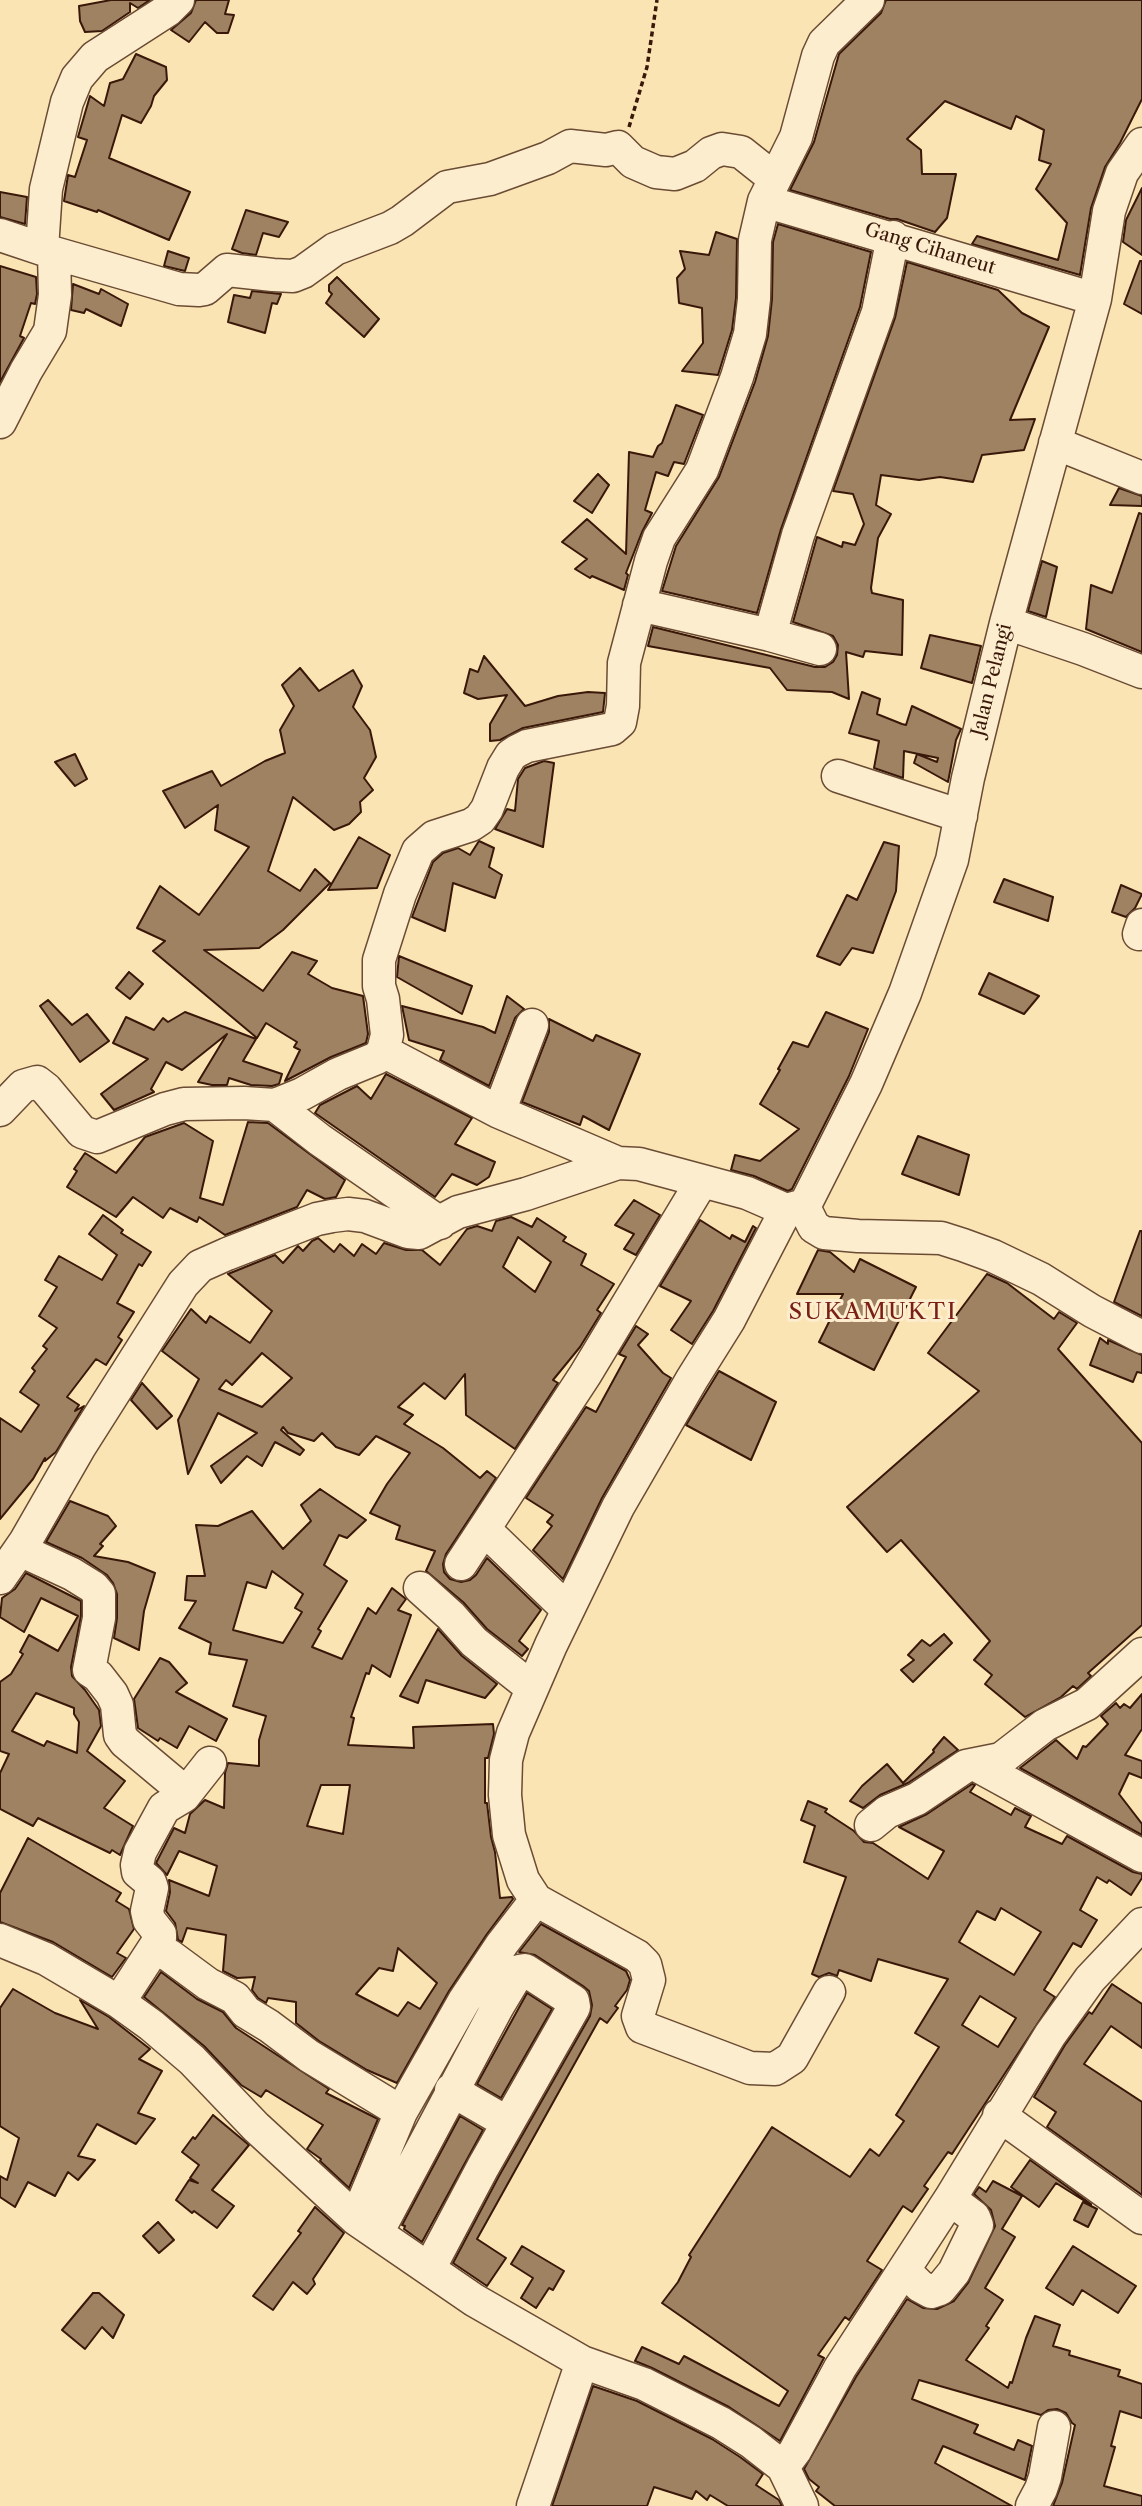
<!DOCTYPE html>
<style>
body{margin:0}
canvas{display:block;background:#fbe4b3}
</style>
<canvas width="1142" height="2506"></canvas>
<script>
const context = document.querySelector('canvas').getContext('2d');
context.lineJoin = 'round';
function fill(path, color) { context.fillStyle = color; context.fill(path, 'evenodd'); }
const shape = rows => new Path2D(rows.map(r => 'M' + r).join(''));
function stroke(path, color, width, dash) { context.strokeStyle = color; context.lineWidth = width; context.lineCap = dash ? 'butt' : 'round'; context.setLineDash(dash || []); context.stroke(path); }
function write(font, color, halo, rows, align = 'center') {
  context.font = font + ' "Libre Caslon Text",serif'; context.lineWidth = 6; context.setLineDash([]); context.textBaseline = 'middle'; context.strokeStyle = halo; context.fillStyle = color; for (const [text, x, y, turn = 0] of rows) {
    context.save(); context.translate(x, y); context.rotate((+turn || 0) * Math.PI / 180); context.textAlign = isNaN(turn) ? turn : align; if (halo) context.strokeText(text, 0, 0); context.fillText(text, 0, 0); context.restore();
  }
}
const building = shape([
 [111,0,150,0,138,8,130,3,130,12,102,31,85,32,80,21,79,6,111,0],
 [196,0,229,0,225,14,234,15,228,33,217,33,205,22,189,42,171,30,191,13,196,0],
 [886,0,1142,0,1142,99,1120,143,1105,167,1091,208,1080,275,972,244,977,236,1058,260,1067,223,1036,189,1051,164,1039,160,1044,130,1016,116,1011,129,945,101,907,139,921,150,922,174,956,174,947,218,935,232,897,219,890,219,790,190,814,142,839,54,881,13,886,0],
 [136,54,166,67,167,80,154,96,151,106,141,123,122,115,109,158,190,192,169,240,98,210,97,212,64,201,68,175,75,177,87,140,78,137,90,96,104,106,110,83,123,79,136,54],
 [1142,188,1142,255,1123,242,1126,220,1142,188],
 [0,192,27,197,25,224,0,217,0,192],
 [246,210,288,222,279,237,263,233,256,255,242,253,232,249,246,210],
 [778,224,871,252,860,307,781,529,757,613,662,591,676,546,719,477,755,382,768,336,772,299,773,242,778,224],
 [716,232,737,239,736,298,732,330,718,375,682,371,703,343,702,308,679,303,677,278,685,269,680,251,709,255,716,232],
 [168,251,189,258,185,271,164,266,168,251],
 [1140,261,1142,261,1142,314,1124,304,1140,261],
 [907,262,998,290,1022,313,1049,327,1010,420,1035,419,1024,450,982,455,973,482,940,477,919,480,881,475,876,505,891,514,878,538,871,588,872,593,903,600,902,655,865,651,863,657,846,652,849,699,832,692,787,690,770,668,648,646,653,627,815,667,825,667,833,662,837,655,838,645,833,636,793,622,817,537,842,547,843,542,855,545,864,524,853,494,833,491,895,318,907,262],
 [0,266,36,277,37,294,35,304,31,303,20,336,24,338,0,382,0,266],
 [337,277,379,319,364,337,326,303,332,294,329,291,329,285,337,277],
 [73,284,99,294,101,289,128,304,121,326,86,309,84,313,71,310,73,284],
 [252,291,281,294,277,304,272,303,265,333,228,322,234,295,250,298,252,291],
 [676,405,703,415,684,464,674,462,668,476,656,472,645,510,652,513,642,532,626,573,628,575,624,590,592,576,590,578,575,569,587,559,562,542,587,519,626,554,629,452,653,457,658,446,662,443,676,405],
 [598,474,609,485,592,513,574,501,598,474],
 [1119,488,1142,496,1142,506,1110,505,1119,488],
 [1139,513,1142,514,1142,652,1086,629,1091,585,1112,593,1139,513],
 [1042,561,1057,567,1046,617,1028,611,1042,561],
 [930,635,981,646,972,683,921,668,930,635],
 [484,656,525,706,558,696,588,692,605,693,603,712,523,728,500,740,490,741,490,724,507,695,478,699,464,693,470,669,478,672,484,656],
 [300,668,319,691,353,670,362,686,353,707,370,730,376,757,364,778,373,790,360,802,361,812,349,824,334,830,293,797,268,871,300,891,315,869,330,883,283,930,259,948,204,950,263,991,292,952,317,961,308,974,332,988,363,996,368,1034,366,1043,331,1057,285,1081,300,1050,294,1047,297,1042,266,1023,257,1038,153,951,165,941,137,928,160,886,199,915,249,847,215,830,218,805,185,828,163,791,212,771,221,786,265,761,285,753,280,730,294,706,282,685,300,668],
 [862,692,880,699,877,714,902,724,906,725,912,706,961,729,956,740,948,782,914,763,917,754,937,762,938,758,904,751,903,778,874,768,879,741,849,733,862,692],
 [75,754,87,779,75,786,55,762,75,754],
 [544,761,554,763,543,847,495,829,507,809,515,811,518,779,525,768,544,761],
 [359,837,390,855,377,888,328,890,359,837],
 [479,841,494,848,489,867,502,875,495,898,453,883,445,931,412,917,433,862,443,853,458,848,470,855,479,841],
 [884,842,899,846,896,891,873,953,852,948,840,965,817,956,847,895,857,900,884,842],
 [1004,879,1053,897,1048,921,994,902,1004,879],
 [1121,885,1142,894,1135,908,1126,917,1112,912,1121,885],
 [399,956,472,986,462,1014,397,977,399,956],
 [129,972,143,984,130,999,116,988,129,972],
 [989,973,1039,996,1024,1014,979,994,989,973],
 [507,996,524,1009,515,1018,489,1086,440,1060,444,1051,409,1040,402,1006,483,1027,495,1033,507,996],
 [48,1000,72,1025,87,1014,109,1041,80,1062,40,1006,48,1000],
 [185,1012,256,1039,243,1061,282,1074,279,1084,272,1086,251,1085,229,1078,227,1085,212,1085,198,1082,227,1034,182,1070,166,1062,151,1089,154,1092,114,1110,101,1094,148,1059,113,1043,126,1017,154,1030,163,1018,168,1022,185,1012],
 [826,1012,868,1029,849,1076,792,1189,788,1191,754,1176,731,1170,735,1155,760,1161,799,1129,760,1104,780,1070,778,1069,793,1042,808,1047,826,1012],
 [549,1019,593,1041,596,1035,640,1054,609,1130,583,1116,580,1125,522,1102,549,1032,549,1019],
 [386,1074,472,1118,455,1144,495,1162,489,1177,477,1185,452,1174,435,1197,315,1113,320,1105,357,1086,371,1099,386,1074],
 [248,1122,268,1123,345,1180,336,1197,325,1199,307,1190,297,1207,225,1235,199,1217,197,1222,170,1208,163,1218,133,1197,116,1217,67,1187,77,1171,74,1169,85,1153,116,1173,145,1137,184,1123,213,1141,200,1198,223,1205,248,1122],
 [918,1136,969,1155,959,1195,902,1174,918,1136],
 [634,1200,660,1215,636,1255,624,1249,634,1234,615,1225,634,1200],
 [103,1215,123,1230,121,1233,151,1252,142,1266,139,1264,117,1303,134,1312,118,1337,122,1340,106,1365,96,1359,67,1397,79,1405,75,1411,84,1406,56,1452,45,1461,45,1458,33,1479,0,1519,0,1418,21,1432,39,1405,20,1392,35,1371,32,1368,47,1349,43,1346,57,1328,39,1316,57,1287,45,1280,59,1256,102,1280,117,1255,89,1234,103,1215],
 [511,1217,532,1227,537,1218,566,1237,563,1241,586,1254,581,1265,614,1284,597,1310,601,1313,580,1347,553,1380,558,1383,515,1449,466,1415,465,1374,445,1399,424,1383,398,1407,413,1415,404,1424,443,1448,480,1478,487,1471,496,1478,446,1554,443,1564,444,1572,450,1579,461,1582,470,1580,476,1575,487,1558,541,1610,519,1641,528,1649,522,1656,487,1629,463,1602,426,1571,435,1551,396,1539,400,1526,370,1513,387,1484,410,1453,376,1436,359,1455,336,1447,322,1433,314,1441,288,1433,283,1427,281,1430,304,1450,300,1455,275,1442,262,1466,247,1456,221,1483,211,1466,257,1433,218,1413,188,1474,178,1420,199,1379,162,1351,191,1309,206,1323,210,1316,250,1343,272,1311,228,1274,275,1255,283,1263,298,1246,303,1251,312,1241,318,1238,334,1252,340,1244,354,1256,362,1244,376,1254,384,1243,406,1250,422,1250,440,1265,467,1229,477,1226,492,1231,496,1221,511,1217],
 [518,1237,551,1262,535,1292,503,1267,518,1237],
 [262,1353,292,1378,262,1407,219,1389,226,1380,232,1385,262,1353],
 [700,1220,730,1239,732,1235,745,1242,753,1226,756,1228,713,1311,692,1344,671,1330,691,1301,660,1286,700,1220],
 [1140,1231,1142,1231,1142,1316,1114,1302,1140,1231],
 [818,1250,830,1252,854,1272,860,1259,916,1287,874,1370,819,1342,843,1294,797,1294,818,1250],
 [987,1274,1007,1283,1054,1319,1059,1312,1077,1323,1058,1349,1142,1443,1142,1625,1088,1673,1091,1676,1077,1689,1073,1686,1061,1697,1025,1717,985,1684,992,1675,974,1660,990,1641,901,1540,887,1552,847,1507,979,1391,928,1353,987,1274],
 [636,1326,648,1334,638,1345,663,1373,671,1378,602,1498,563,1579,533,1550,552,1526,547,1522,553,1515,526,1498,586,1407,596,1412,626,1357,619,1354,636,1326],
 [1100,1338,1108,1344,1108,1340,1142,1355,1142,1373,1137,1372,1133,1382,1090,1365,1100,1338],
 [719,1371,776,1402,751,1460,686,1425,719,1371],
 [142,1383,172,1416,157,1429,131,1400,142,1383],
 [320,1489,366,1520,347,1538,339,1535,324,1565,347,1581,318,1629,321,1631,312,1647,342,1659,368,1608,376,1614,392,1588,406,1599,398,1610,411,1615,390,1677,372,1665,369,1674,366,1673,351,1717,354,1718,348,1745,414,1748,413,1727,493,1724,494,1734,488,1758,485,1758,485,1803,487,1803,491,1837,495,1852,500,1898,512,1897,513,1899,487,1934,449,1991,397,2083,367,2070,319,2041,296,2023,296,2002,268,1998,266,2003,258,1998,252,1990,255,1977,237,1978,223,1971,226,1935,187,1928,182,1942,178,1940,175,1923,166,1911,170,1892,169,1880,209,1896,217,1866,179,1851,167,1875,156,1863,174,1828,185,1833,190,1814,205,1800,224,1808,225,1773,228,1763,259,1766,259,1740,266,1716,233,1706,247,1660,209,1654,211,1643,179,1628,196,1601,185,1600,187,1576,205,1576,196,1525,218,1526,252,1511,283,1549,311,1521,301,1505,320,1489],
 [272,1571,303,1594,295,1608,302,1612,283,1643,233,1630,247,1582,266,1588,272,1571],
 [321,1785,350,1785,343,1834,307,1826,321,1785],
 [398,1948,437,1983,420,2009,408,2002,398,2016,356,1994,379,1968,393,1971,398,1948],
 [70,1501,108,1516,116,1526,100,1544,103,1546,94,1556,128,1562,155,1573,144,1611,139,1650,114,1638,117,1618,117,1594,113,1583,107,1575,82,1558,46,1542,70,1501],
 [26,1573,81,1601,81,1616,71,1667,72,1676,85,1690,99,1710,101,1726,87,1751,125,1781,104,1808,133,1826,120,1855,112,1850,110,1853,38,1818,33,1826,0,1809,0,1773,9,1754,0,1751,0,1682,11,1674,23,1654,20,1652,29,1635,58,1651,78,1616,41,1598,24,1632,0,1617,2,1598,15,1589,26,1573],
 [36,1693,74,1708,74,1714,79,1722,77,1753,47,1741,44,1746,12,1731,36,1693],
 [438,1629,462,1656,497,1684,485,1698,426,1680,418,1703,400,1696,438,1629],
 [944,1634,952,1643,913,1682,901,1670,914,1660,908,1655,922,1640,930,1646,944,1634],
 [160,1658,169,1662,187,1683,176,1692,227,1719,216,1741,189,1726,177,1748,160,1738,158,1741,138,1728,134,1699,160,1658],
 [1142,1694,1142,1729,1125,1755,1142,1761,1142,1778,1129,1773,1119,1794,1142,1824,1142,1835,1020,1768,1056,1740,1077,1759,1083,1746,1086,1747,1108,1724,1101,1716,1116,1703,1120,1708,1124,1704,1130,1708,1142,1694],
 [944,1737,958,1750,908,1783,880,1795,863,1808,850,1801,862,1786,887,1764,903,1783,934,1752,933,1750,944,1737],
 [972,1784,975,1785,970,1792,1011,1815,1015,1808,1031,1816,1025,1827,1062,1844,1067,1836,1133,1872,1142,1874,1142,1878,1131,1895,1109,1880,1107,1883,1097,1877,1080,1910,1097,1920,1081,1947,1073,1943,1044,1990,1055,1997,952,2154,948,2152,924,2186,928,2189,912,2212,903,2206,867,2261,882,2270,849,2320,845,2317,818,2355,824,2358,780,2441,729,2407,652,2368,635,2361,642,2347,679,2364,684,2356,779,2406,788,2391,662,2303,678,2282,691,2257,689,2255,772,2127,850,2177,870,2149,879,2156,904,2121,896,2115,939,2047,915,2033,948,1979,878,1959,871,1981,839,1970,837,1976,829,1973,819,1977,812,1974,846,1877,804,1862,815,1826,801,1820,808,1801,827,1809,825,1812,854,1831,864,1842,873,1843,928,1879,944,1851,899,1827,927,1814,972,1784],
 [1001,1908,1041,1932,1014,1975,959,1942,977,1911,995,1920,1001,1908],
 [980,1996,1016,2018,998,2047,962,2025,980,1996],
 [28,1838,121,1893,116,1901,129,1909,134,1929,117,1953,126,1958,112,1977,53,1942,0,1922,0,1893,28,1838],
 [541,1924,626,1971,630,1980,627,1990,615,2006,618,2008,607,2023,600,2018,477,2239,506,2258,487,2286,453,2263,499,2176,590,2016,592,2005,589,1991,583,1986,535,1955,519,1952,541,1924],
 [161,1972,197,1999,223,2012,236,2028,329,2089,326,2093,378,2119,349,2188,320,2161,321,2159,307,2149,323,2125,266,2090,261,2097,241,2085,204,2046,144,1997,161,1972],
 [1112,1984,1142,2004,1142,2048,1111,2026,1084,2064,1142,2102,1142,2195,1047,2127,1056,2112,1034,2097,1065,2045,1089,2012,1092,2014,1112,1984],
 [13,1989,55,2013,98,2029,80,2000,109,2017,150,2049,139,2059,162,2071,138,2113,155,2119,136,2144,97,2124,78,2156,95,2160,78,2180,68,2172,55,2196,28,2182,15,2207,0,2197,0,2176,7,2180,19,2138,0,2126,0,2008,13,1989],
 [527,1993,552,2009,501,2098,477,2084,527,1993],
 [213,2115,249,2145,212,2190,234,2206,217,2228,194,2211,192,2213,176,2200,189,2180,198,2183,190,2178,199,2165,182,2152,193,2137,195,2139,213,2115],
 [460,2116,483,2130,422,2242,404,2229,405,2226,402,2225,460,2116],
 [1030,2160,1091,2204,1091,2205,1056,2183,1039,2207,1011,2187,1030,2160],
 [993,2181,1022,2196,1002,2229,1015,2237,985,2288,1003,2300,986,2326,989,2328,966,2360,1008,2388,1010,2382,1012,2383,1026,2338,1035,2316,1060,2325,1053,2346,1070,2351,1069,2355,1120,2370,1118,2376,1142,2384,1142,2418,1120,2411,1111,2446,1115,2447,1104,2486,1142,2496,1142,2506,1053,2506,1062,2483,1075,2425,1072,2423,1066,2413,1057,2409,1048,2410,1041,2415,919,2380,912,2399,978,2425,974,2433,1014,2450,1018,2440,1032,2446,1025,2480,943,2446,935,2463,1012,2506,835,2506,816,2491,819,2487,809,2479,804,2469,856,2377,907,2299,923,2308,937,2309,954,2301,968,2283,995,2226,991,2210,974,2194,979,2187,986,2192,993,2181],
 [1083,2202,1097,2209,1088,2227,1074,2220,1083,2202],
 [315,2207,344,2233,313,2279,315,2284,307,2294,293,2282,273,2310,253,2296,301,2233,298,2231,315,2207],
 [158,2222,174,2240,159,2253,143,2236,158,2222],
 [522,2246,564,2271,553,2290,549,2288,536,2308,521,2298,533,2278,511,2264,522,2246],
 [1073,2246,1136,2286,1118,2313,1082,2290,1073,2305,1046,2288,1073,2246],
 [93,2293,99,2293,124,2315,113,2338,102,2327,85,2349,62,2330,93,2293],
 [593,2386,637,2401,712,2439,740,2457,763,2474,756,2485,779,2500,782,2506,728,2506,710,2495,707,2500,696,2491,692,2499,654,2487,647,2506,552,2506,593,2386]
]);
fill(building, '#9e8262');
stroke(building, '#39180a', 2);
const minor = shape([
 [764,201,1095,299],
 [0,235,54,253,179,289,199,290,205,289,227,270,273,275,293,276,303,272,335,249,390,228,402,221,447,187,490,179,548,158,570,146,606,150,618,147,633,162,656,172,675,174,695,166,711,153,722,149,741,152,775,179],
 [42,249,46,189,67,102,77,78,95,57,168,10,178,0],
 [0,422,26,371,50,331,55,295,54,253],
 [1055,443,1142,478],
 [639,605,770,635,798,535,878,312,893,237],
 [1006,623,1083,649,1142,672],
 [770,635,820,649],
 [838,776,961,816],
 [1139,934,1142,925],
 [383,1051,499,1112,618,1163],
 [275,1105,320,1140,440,1223],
 [0,1110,23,1086,37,1082,46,1089,82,1132,97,1137,165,1109,184,1104,244,1103,275,1105,302,1094,338,1074,377,1058,383,1051,387,1035,383,999,379,986,379,960,400,894,418,851,434,837,471,825,480,819,487,809,503,768,511,755,517,751,527,746,612,729,620,722,623,706,624,663,651,561,659,538,702,470,737,377,750,334,754,299,755,240,764,201,796,137,818,56,824,43,868,0],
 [499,1112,532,1025],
 [805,1205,866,1084,905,993,952,860,968,778,1006,623,1095,299,1109,211,1122,173,1142,144],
 [786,1210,729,1320,692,1379,618,1507,551,1645,513,1733,506,1760,505,1795,509,1835,523,1880,536,1900,637,1956,645,1964,649,1980,638,2016,642,2027,750,2068,775,2069,792,2058,829,1992],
 [484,1529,568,1610],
 [20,1550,72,1574,93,1587,99,1594,99,1618,89,1670,98,1676,112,1694,117,1705,120,1735,125,1742,186,1793],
 [461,1564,585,1375,702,1181],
 [0,1578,25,1542,79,1448,183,1284,200,1266,227,1254,317,1219,332,1216,348,1214,365,1216,408,1232,419,1233,458,1212,526,1194,618,1163,639,1164,747,1193,786,1210,805,1205,806,1211,814,1227,824,1233,858,1236,941,1238,963,1245,993,1256,1041,1279,1092,1311,1142,1337],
 [420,1588,451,1616,474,1642,532,1688],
 [976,1765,1142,1856],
 [871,1825,887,1812,917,1799,966,1766,1001,1759,1045,1725,1087,1704,1142,1654],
 [0,1940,46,1959,119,2002,151,2025,192,2060,256,2127,356,2219,474,2300,582,2362,644,2384,721,2423,751,2442,783,2467,795,2451,840,2368,950,2199,1050,2035,1090,1979,1142,1924],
 [156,1948,170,1956,208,1984,235,1998,246,2012,269,2026,309,2056,401,2112],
 [119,2002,160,1939,160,1934,149,1920,147,1911,152,1888,150,1882,138,1872,137,1865,140,1852,164,1808,184,1796,210,1763],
 [451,2090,508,2123],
 [999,2115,1142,2218],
 [356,2219,401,2112,464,2001,502,1944,536,1900],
 [377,2233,498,2006,519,1971,525,1970,573,2001,574,2007,483,2167,429,2269],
 [904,2270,920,2286,931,2292,940,2289,954,2272,977,2225,974,2217,950,2199],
 [783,2467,802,2506],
 [533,2506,582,2362],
 [1032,2506,1041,2489,1045,2477,1054,2427]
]);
stroke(minor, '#6a4b34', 35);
stroke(shape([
 [629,127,647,67,657,0]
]), '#39180a', 3.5, [5, 3.5]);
stroke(minor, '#fcedce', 32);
write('19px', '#39180a', '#fcedce', [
 ["Gang Cihaneut",930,249,17],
 ["Jalan Pelangi",992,680,-76]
]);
context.letterSpacing = '2px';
write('23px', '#7a1f14', '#fcedce', [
 ["SUKAMUKTI",873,1312]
]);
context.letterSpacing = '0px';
</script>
